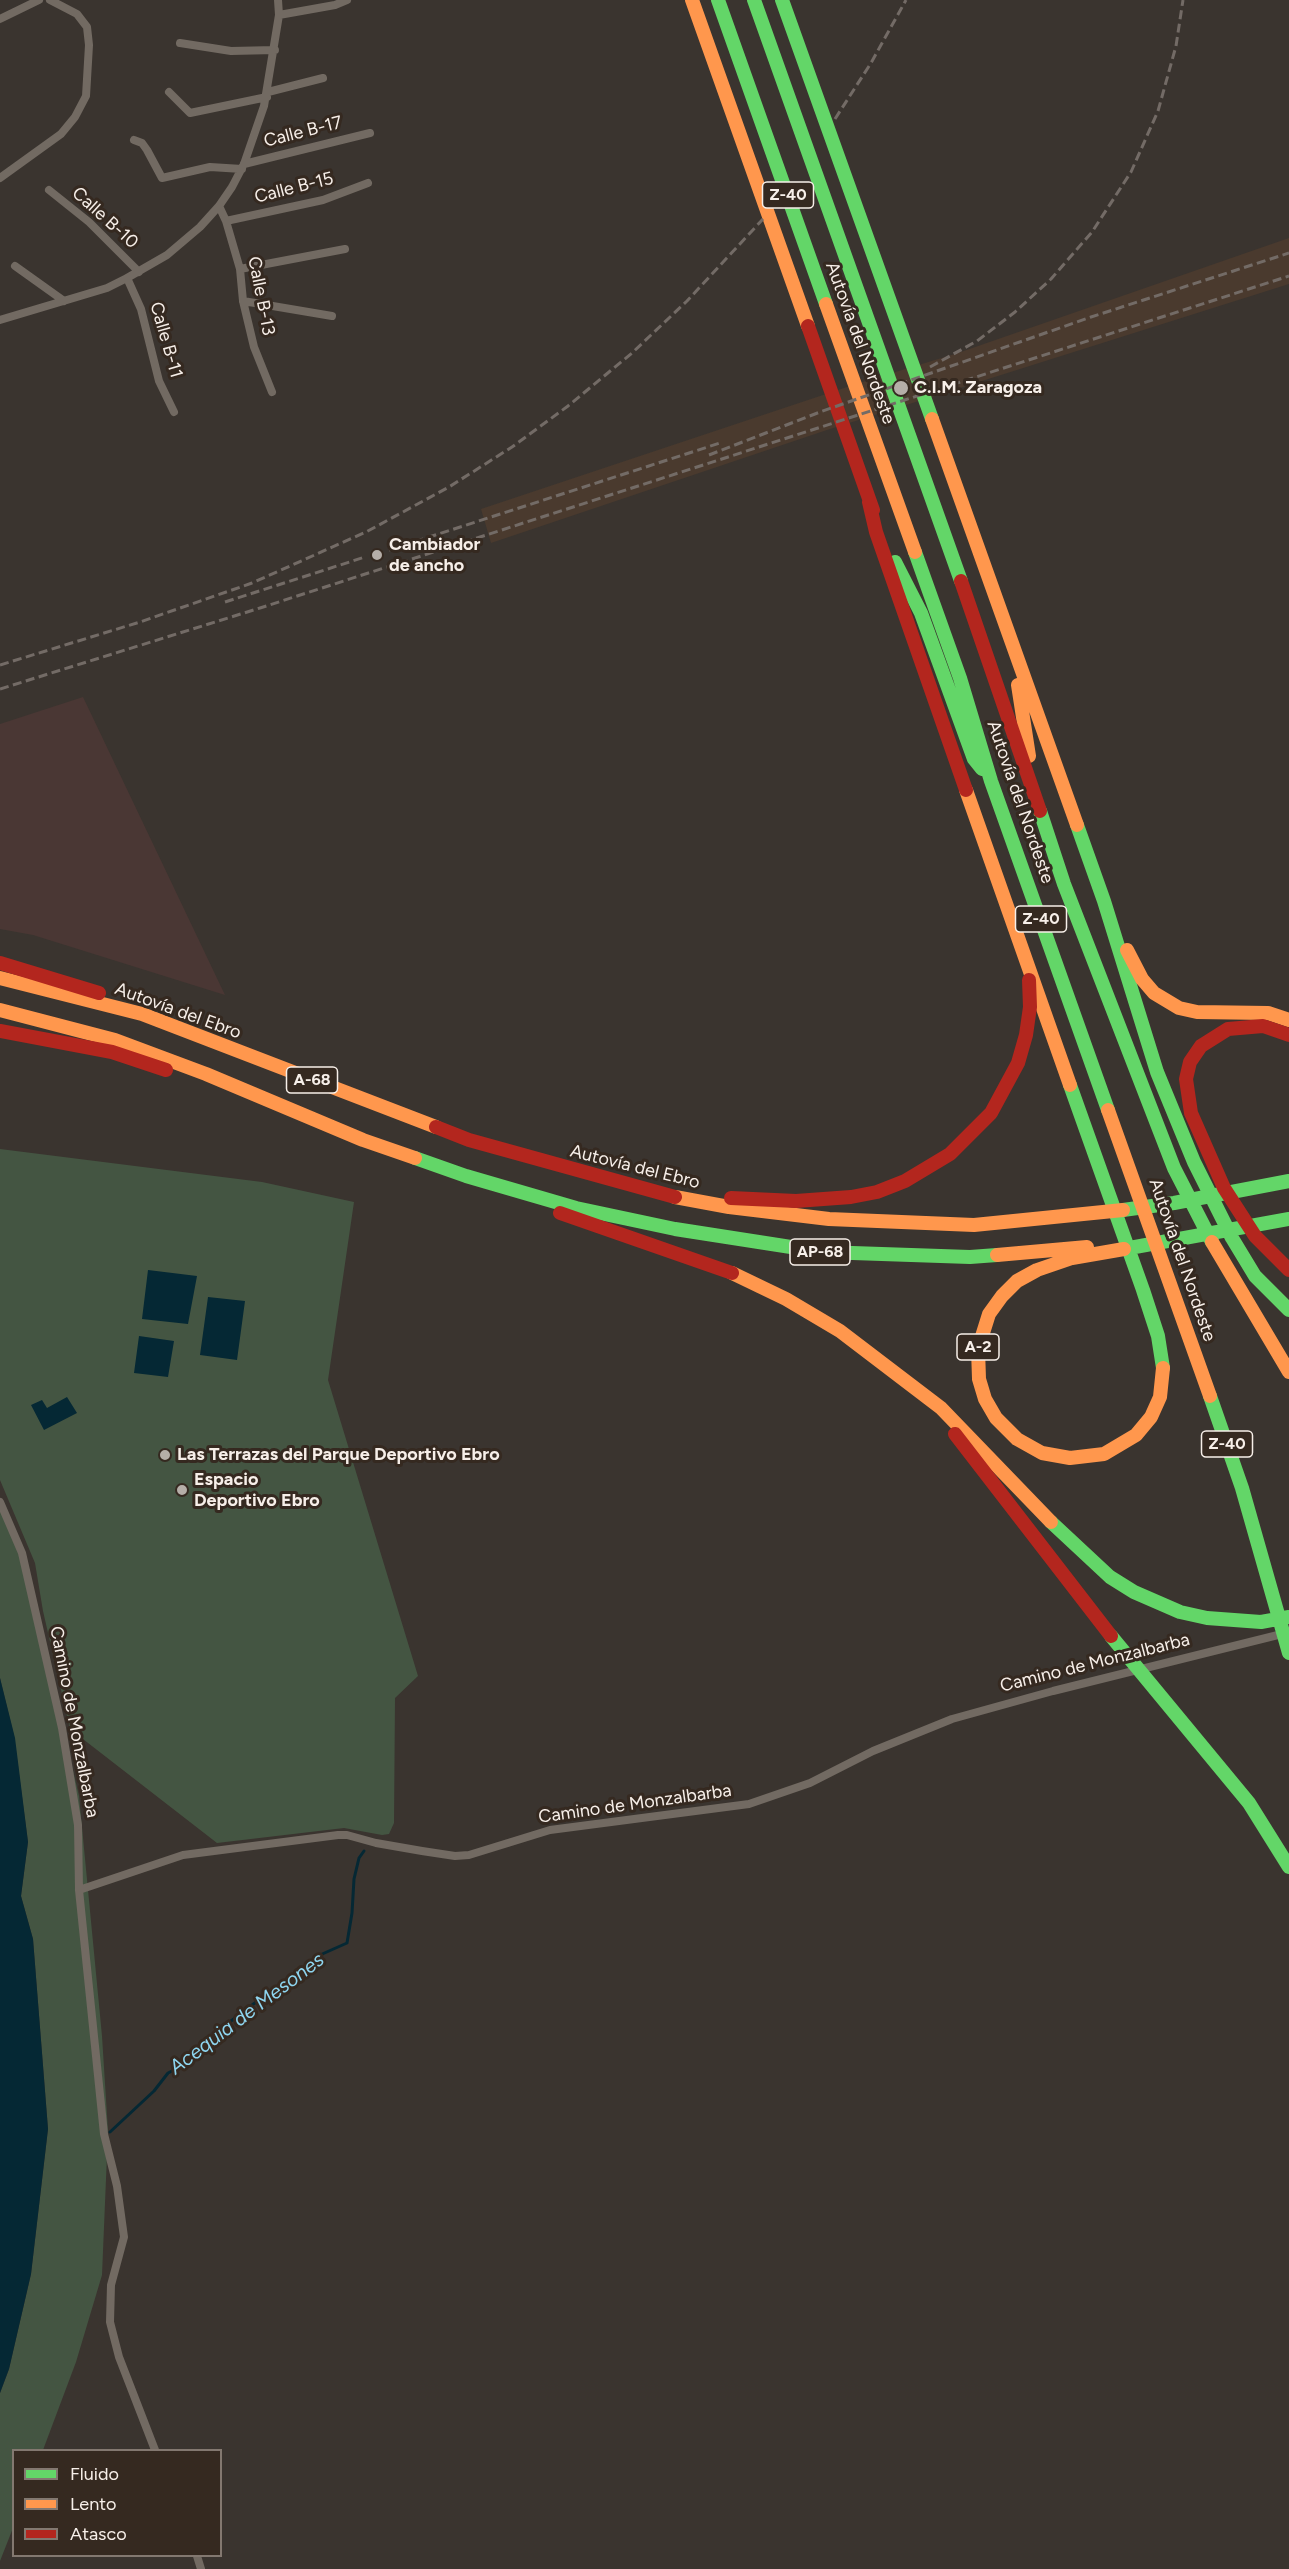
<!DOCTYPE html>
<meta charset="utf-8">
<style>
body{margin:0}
#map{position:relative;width:1289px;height:2569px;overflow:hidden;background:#3a342f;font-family:Figtree,sans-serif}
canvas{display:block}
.legend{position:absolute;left:12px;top:2449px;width:210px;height:108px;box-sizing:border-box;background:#352920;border:2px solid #837870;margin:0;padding:8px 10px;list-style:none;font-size:18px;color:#f7efe9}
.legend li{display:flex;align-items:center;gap:12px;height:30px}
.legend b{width:30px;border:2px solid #837870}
</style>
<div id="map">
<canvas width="1289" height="2569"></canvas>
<ul class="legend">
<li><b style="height:8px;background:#63d668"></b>Fluido</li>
<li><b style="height:8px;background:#ff974d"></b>Lento</li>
<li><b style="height:8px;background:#b3261e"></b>Atasco</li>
</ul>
</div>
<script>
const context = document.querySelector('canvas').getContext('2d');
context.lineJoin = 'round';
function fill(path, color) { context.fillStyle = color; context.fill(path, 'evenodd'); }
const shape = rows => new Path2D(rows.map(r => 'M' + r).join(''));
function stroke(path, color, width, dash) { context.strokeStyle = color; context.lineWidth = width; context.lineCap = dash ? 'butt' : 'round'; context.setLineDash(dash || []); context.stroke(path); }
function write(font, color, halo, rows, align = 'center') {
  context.font = font + ' Figtree,sans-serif'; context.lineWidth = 6; context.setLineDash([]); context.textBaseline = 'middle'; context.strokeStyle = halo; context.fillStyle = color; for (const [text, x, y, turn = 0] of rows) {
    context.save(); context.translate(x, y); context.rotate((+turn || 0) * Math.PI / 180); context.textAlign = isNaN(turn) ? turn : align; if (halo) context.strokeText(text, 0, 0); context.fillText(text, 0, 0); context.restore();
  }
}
fill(shape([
 [83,697,225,995,33,935,0,929,0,724]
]), '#4a3734');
fill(shape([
 [1289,238,1289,284,827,430,491,543,481,509,856,384,958,353]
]), '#4a3a2e');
fill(shape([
 [0,1149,262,1182,354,1202,328,1380,418,1676,395,1698,394,1823,389,1834,382,1835,344,1828,217,1843,70,1729,43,1611,35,1563,0,1480],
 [0,1502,22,1553,79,1796,102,2036,108,2131,102,2275,76,2362,43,2450,14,2450,13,2528,0,2561,0,2393,9,2369,31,2274,48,2129,33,1939,21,1896,28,1842,14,1736,0,1678]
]), '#445542');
fill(shape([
 [148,1270,197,1276,188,1324,142,1319],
 [208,1297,245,1301,237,1360,200,1355],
 [139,1336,174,1341,168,1377,134,1373],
 [67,1397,77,1413,44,1430,31,1405,42,1400,47,1408],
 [0,1678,15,1738,28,1842,21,1896,33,1939,48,2129,31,2274,9,2369,0,2393]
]), '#052834');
stroke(shape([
 [110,2132,154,2091,168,2073,180,2067,206,2048,231,2021,272,1990,297,1975,320,1955,347,1943,352,1913,354,1879,359,1858,364,1851]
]), '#052834', 3);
stroke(shape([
 [279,15,335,5,347,0],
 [0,19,39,0],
 [180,43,231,51,275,50],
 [169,92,190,113,267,97],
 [268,92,323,78],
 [134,140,142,143,147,150,162,178,210,167,242,169],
 [244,164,370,133],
 [0,178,61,134,75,117,86,96,89,45,87,27,77,14,50,0],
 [49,190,89,222,139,272],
 [219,206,226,221,240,269,243,301,254,347,272,392],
 [226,221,323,200,368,183],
 [15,266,64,301],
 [240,269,345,249],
 [127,278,141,309,159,381,174,412],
 [243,301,332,316],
 [0,320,107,288,127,278,167,255,200,227,219,206,232,187,244,164,264,106,279,15,278,0],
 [0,1502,22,1553,62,1728,78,1825,79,1890,104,2134,117,2186,124,2237,111,2285,110,2322,119,2357,155,2450],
 [79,1890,183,1855,338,1835,347,1835,376,1843,422,1851,455,1856,469,1855,550,1830,749,1804,810,1783,873,1751,952,1719,1053,1691,1286,1633],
 [197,2556,201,2569]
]), '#726a62', 8);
stroke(shape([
 [718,0,826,304],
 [754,0,961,581],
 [782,0,932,419],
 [915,552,960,678,991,781,1108,1110],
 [895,562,921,613,974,759,982,769],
 [1040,811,1064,884,1174,1168,1212,1242],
 [1077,825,1104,901,1157,1072,1194,1162,1232,1238,1255,1276,1289,1310],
 [1070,1085,1143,1290,1158,1336,1163,1368],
 [415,1158,466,1176,576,1208,675,1229,823,1252,970,1257,997,1255],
 [1123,1210,1174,1203,1289,1181],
 [1124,1249,1289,1219],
 [1210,1396,1242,1488,1289,1653],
 [1051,1522,1110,1577,1134,1592,1180,1612,1207,1618,1261,1622,1289,1617],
 [1111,1636,1249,1803,1289,1867]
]), '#63d668', 14);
stroke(shape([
 [692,0,808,326],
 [826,304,915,552],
 [932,419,1077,825],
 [1018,685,1029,756],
 [966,790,1070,1085],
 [1127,950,1142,979,1154,993,1179,1008,1197,1012,1268,1013,1289,1020],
 [0,978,142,1014,436,1127],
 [0,1010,115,1040,206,1074,363,1140,415,1158],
 [1108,1110,1210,1396],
 [675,1197,729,1207,829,1219,974,1225,1123,1210],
 [1212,1242,1289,1372],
 [1124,1249,1072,1258,1037,1270,1017,1281,1002,1296,989,1314,978,1349,979,1379,985,1399,996,1418,1017,1439,1042,1453,1070,1458,1104,1454,1136,1435,1151,1417,1160,1397,1163,1368],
 [997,1255,1087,1247],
 [732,1273,786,1299,840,1331,941,1408,1051,1522]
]), '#ff974d', 14);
stroke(shape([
 [808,326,873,510],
 [869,502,876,532,966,790],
 [961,581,1040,811],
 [0,963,99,993],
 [0,1031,112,1052,166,1070],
 [1289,1035,1263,1026,1228,1029,1201,1046,1190,1062,1186,1079,1191,1113,1224,1188,1255,1236,1289,1270],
 [436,1127,469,1140,675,1197],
 [731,1198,796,1201,851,1197,877,1192,905,1181,950,1154,991,1113,1018,1063,1026,1035,1030,1007,1029,980],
 [560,1213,732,1273],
 [955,1434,1111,1636]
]), '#b3261e', 14);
stroke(shape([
 [835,119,871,63,906,0],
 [930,367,977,341,1015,312,1051,279,1092,232,1131,172,1158,111,1176,46,1183,0],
 [709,455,820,412,1091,317,1289,253],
 [389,550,720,443],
 [225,602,365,557],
 [0,665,140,622,252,583,366,532,449,487,512,447,568,406,632,353,687,301,763,219],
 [0,689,260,608,1289,276]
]), '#736b66', 3, [9, 4.5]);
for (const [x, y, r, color] of [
 [901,388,8,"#b5aea8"],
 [377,555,6,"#b5aea8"],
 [165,1455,6,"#b5aea8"],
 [182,1490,6,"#b5aea8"]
]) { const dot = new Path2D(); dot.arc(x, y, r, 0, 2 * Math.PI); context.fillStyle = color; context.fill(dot); stroke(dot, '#352920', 2); }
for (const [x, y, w] of [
 [788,195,51],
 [1041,919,51],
 [312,1080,51],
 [820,1252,60],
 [978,1347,42],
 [1227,1444,51]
]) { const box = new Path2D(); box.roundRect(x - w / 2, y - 13, w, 26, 4.5); context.fillStyle = '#352920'; context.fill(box); stroke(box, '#f7efe9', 1.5); }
write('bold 16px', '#f7efe9', null, [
 ["Z-40",788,195],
 ["Z-40",1041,919],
 ["A-68",312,1080],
 ["AP-68",820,1252],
 ["A-2",978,1347],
 ["Z-40",1227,1444]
]);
write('18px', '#f7efe9', '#352920', [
 ["Calle B-17",303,132,-14],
 ["Calle B-15",294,188,-14],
 ["Calle B-10",105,218,42],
 ["Calle B-13",261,296,79],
 ["Calle B-11",166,340,74],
 ["Autovía del Nordeste",860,343,70],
 ["Autovía del Nordeste",1020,802,71],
 ["Autovía del Ebro",178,1011,20],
 ["Autovía del Ebro",635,1167,14],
 ["Autovía del Nordeste",1182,1260,71],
 ["Camino de Monzalbarba",1095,1663,-14],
 ["Camino de Monzalbarba",74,1722,79],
 ["Camino de Monzalbarba",635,1804,-8]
]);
write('bold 18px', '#f7efe9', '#352920', [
 ["C.I.M. Zaragoza",914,388],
 ["Cambiador",389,545],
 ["de ancho",389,566],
 ["Las Terrazas del Parque Deportivo Ebro",177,1455],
 ["Espacio",194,1480],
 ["Deportivo Ebro",194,1501]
], 'left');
write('italic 20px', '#8ed5ef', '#352920', [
 ["Acequia de Mesones",247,2014,-37]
]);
</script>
